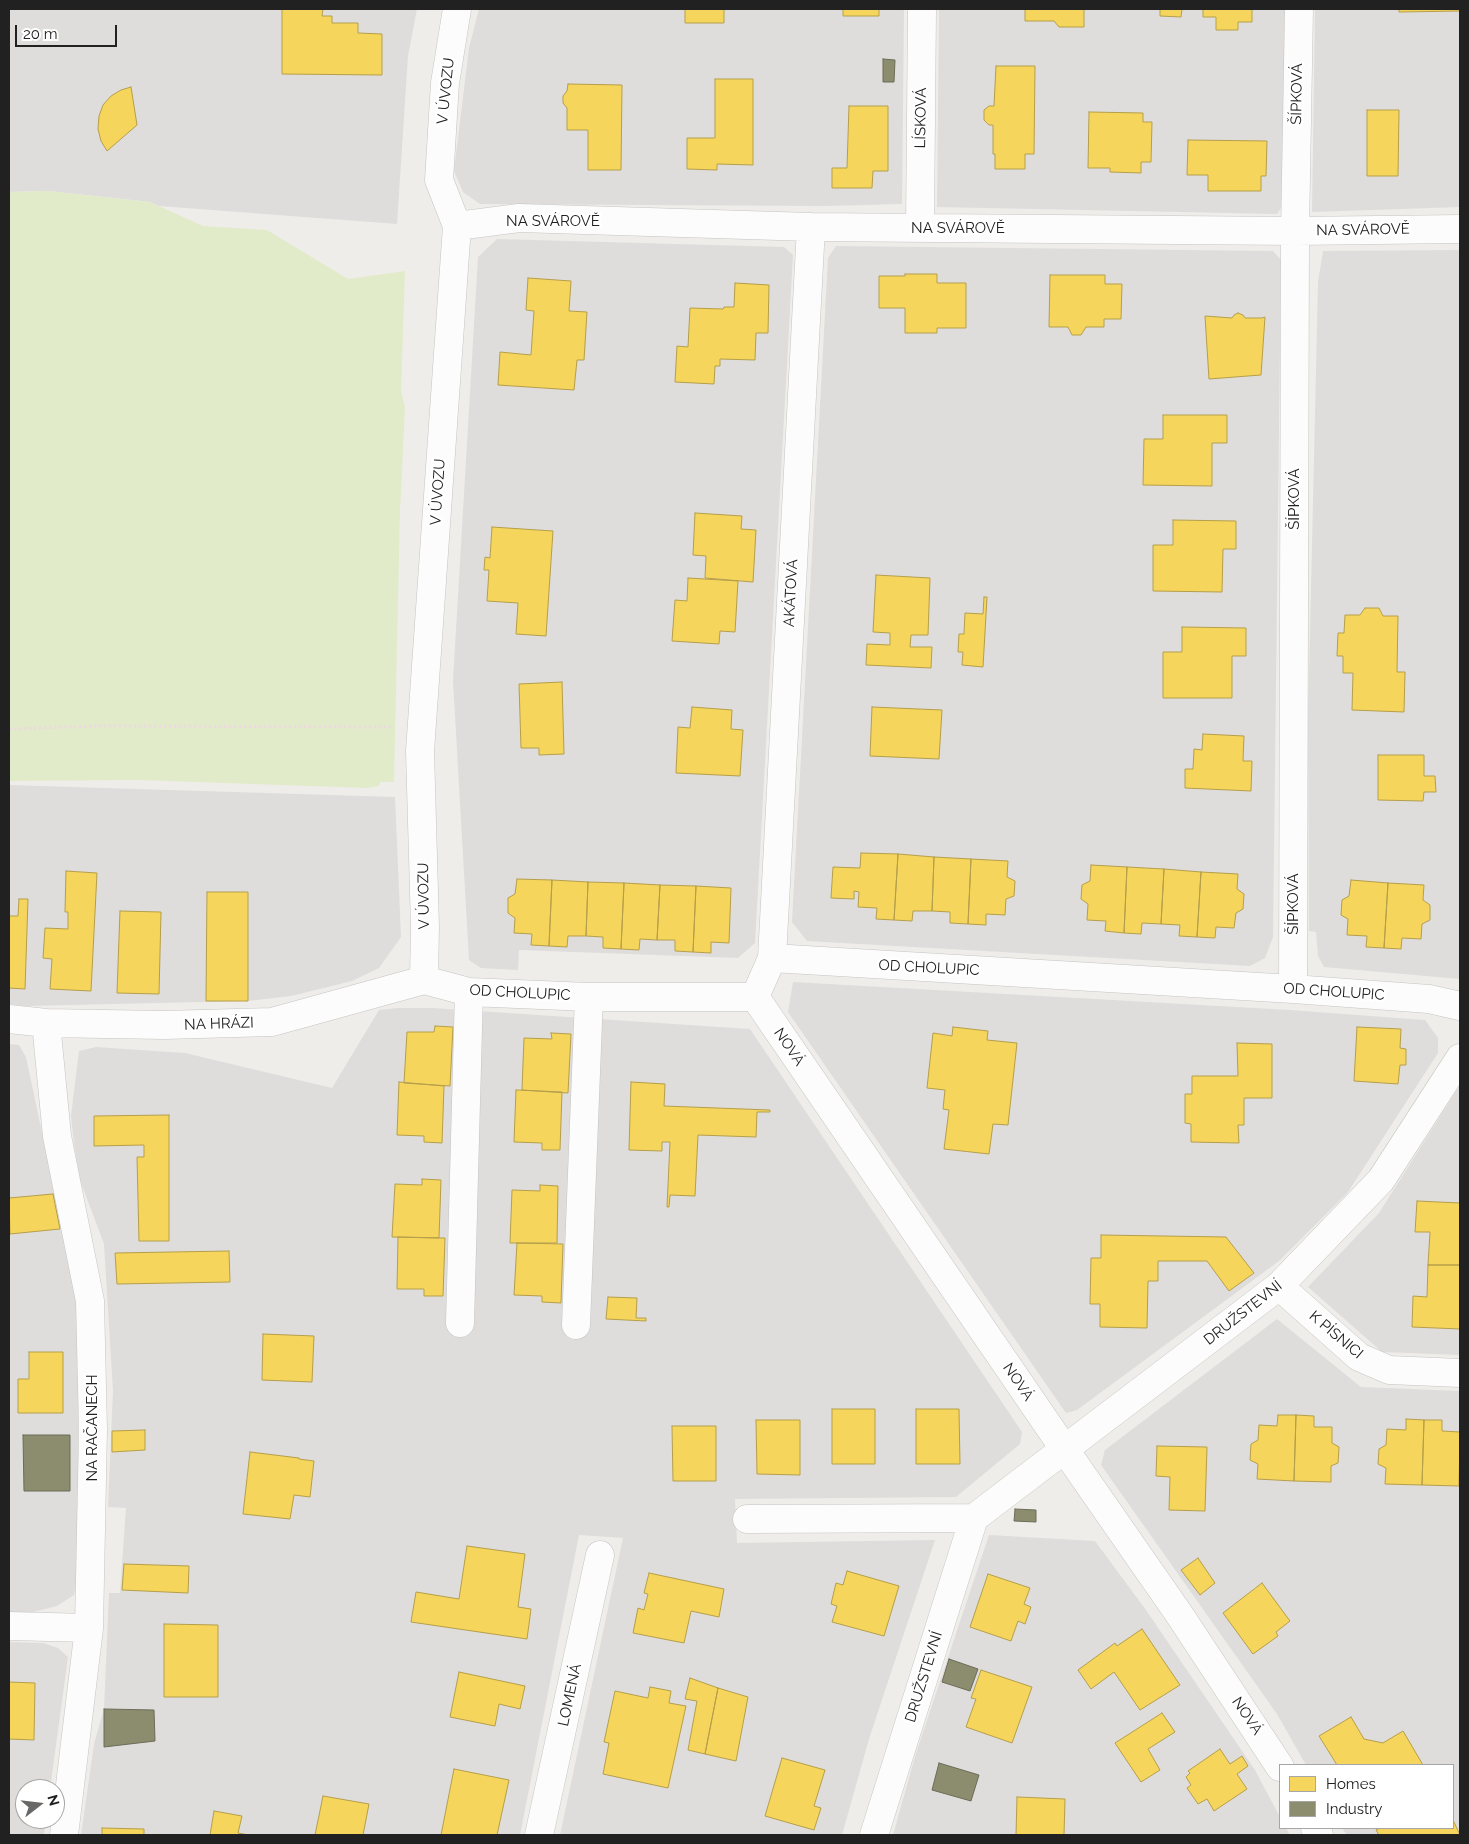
<!DOCTYPE html>
<meta charset="utf-8">
<style>
body{margin:0}
#map{position:relative;width:1469px;height:1844px;overflow:hidden;background:#efedea;font-family:Raleway,sans-serif}
canvas{display:block}
.frame{position:absolute;inset:0;border:10px solid #212121;pointer-events:none}
.legend{position:absolute;left:1279px;top:1764px;width:175px;height:65px;box-sizing:border-box;background:#fff;border:1px solid #a6a6a6;margin:0;padding:6px 9px;list-style:none;font-size:15px;color:#212121}
.legend li{display:flex;align-items:center;gap:10px;height:25px}
.legend b{width:25px;border:1px solid #a6a6a6}
.north{position:absolute;left:15px;top:1779px;width:50px;height:50px;box-sizing:border-box;background:#fff;border:1px solid #a6a6a6;border-radius:50%;rotate:74deg;font-size:14px;font-weight:700;line-height:20px;text-align:center;color:#212121}
.north::after{content:'';display:block;margin:auto;width:18px;height:22px;background:#696867;clip-path:polygon(50% 0,100% 100%,50% 72%,0 100%)}
.scale{position:absolute;left:15px;top:25px;width:102px;height:22px;box-sizing:border-box;border:2px solid #212121;border-top:0;padding-left:6px;font-size:15px;line-height:18px;white-space:nowrap;color:#212121;-webkit-text-stroke:4px #fff;paint-order:stroke}
</style>
<div id="map">
<canvas width="1469" height="1844"></canvas>
<div class="frame"></div>
<ul class="legend">
<li><b style="height:14px;background:#f6d55c"></b>Homes</li>
<li><b style="height:14px;background:#8c8c6e"></b>Industry</li>
</ul>
<div class="north">N</div>
<div class="scale">20 m</div>
</div>
<script>
const context = document.querySelector('canvas').getContext('2d');
context.lineJoin = 'round';
function fill(path, color) { context.fillStyle = color; context.fill(path, 'evenodd'); }
const shape = rows => new Path2D(rows.map(r => 'M' + r).join(''));
function stroke(path, color, width, dash) { context.strokeStyle = color; context.lineWidth = width; context.lineCap = dash ? 'butt' : 'round'; context.setLineDash(dash || []); context.stroke(path); }
function write(font, color, halo, rows, align = 'center') {
  context.font = font + ' Raleway,sans-serif'; context.lineWidth = 5; context.setLineDash([]); context.textBaseline = 'middle'; context.strokeStyle = halo; context.fillStyle = color; for (const [text, x, y, turn = 0] of rows) {
    context.save(); context.translate(x, y); context.rotate((+turn || 0) * Math.PI / 180); context.textAlign = isNaN(turn) ? turn : align; if (halo) context.strokeText(text, 0, 0); context.fillText(text, 0, 0); context.restore();
  }
}
fill(shape([
 [9,9,417,9,408,56,397,224,159,206,150,202,48,191,9,192],
 [479,9,904,9,902,204,825,206,480,204,463,192,454,171,469,48],
 [939,9,1285,9,1283,205,1277,214,937,207],
 [1315,9,1460,9,1460,207,1312,212],
 [497,239,784,247,793,255,755,943,738,958,519,950,518,970,481,968,469,960,453,680,478,257],
 [836,246,1273,251,1281,260,1273,937,1265,958,1250,966,807,941,792,922,828,258],
 [1460,250,1460,979,1324,967,1318,956,1316,932,1309,931,1308,720,1318,282,1323,251],
 [9,785,395,797,401,937,379,968,352,981,291,996,248,1001,25,1006,9,1004],
 [793,982,1290,1010,1425,1020,1438,1038,1438,1053,1348,1192,1279,1261,1077,1410,1066,1413,788,1012],
 [398,1008,432,1008,750,1029,1022,1432,1020,1444,956,1497,735,1499,737,1543,935,1540,869,1739,842,1835,560,1835,623,1538,579,1535,520,1835,81,1835,94,1744,104,1709,109,1593,120,1593,126,1508,108,1507,113,1391,104,1244,80,1180,74,1144,71,1116,79,1051,96,1047,185,1053,332,1088,379,1010],
 [9,1044,19,1045,26,1057,78,1303,78,1576,74,1595,57,1606,29,1613,9,1612],
 [1460,1085,1460,1355,1382,1352,1308,1287,1379,1213],
 [1277,1319,1361,1387,1460,1391,1460,1835,1347,1835,1342,1828,1453,1828,1453,1765,1306,1765,1277,1714,1101,1465,1105,1450],
 [989,1535,1095,1541,1146,1610,1255,1770,1280,1817,1280,1828,1286,1828,1290,1835,893,1835,916,1753],
 [9,1642,43,1643,58,1648,68,1657,50,1789,25,1789,25,1819,46,1819,44,1835,9,1835]
]), '#dedddc');
fill(shape([
 [48,191,150,202,203,226,267,230,348,279,405,271,401,391,405,407,400,511,394,782,380,782,379,786,367,788,137,780,9,781,9,192]
]), '#e1ebca');
const homes = shape([
 [282,9,323,9,322,16,332,16,332,23,358,23,358,33,382,34,382,75,282,74,282,9],
 [685,9,724,9,724,23,685,23,685,9],
 [843,9,879,9,879,16,843,16,843,9],
 [1025,9,1084,9,1084,27,1059,27,1054,21,1025,21,1025,9],
 [1160,9,1182,9,1181,17,1160,16,1160,9],
 [1203,9,1252,9,1252,22,1238,22,1238,30,1216,30,1216,17,1203,17,1203,9],
 [1399,9,1460,9,1460,11,1399,12,1399,9],
 [996,66,1035,66,1034,154,1025,154,1025,169,995,169,995,154,993,154,993,125,989,125,984,120,984,110,989,106,994,106,996,66],
 [715,79,753,79,753,165,717,164,717,170,687,169,687,138,715,138,715,79],
 [568,84,622,85,621,170,588,170,588,130,567,130,567,108,563,103,563,96,567,91,568,84],
 [131,87,137,125,107,151,101,141,98,129,99,116,103,105,111,96,121,90,131,87],
 [849,106,888,106,888,171,873,171,872,188,832,188,832,168,847,168,849,106],
 [1367,110,1399,110,1398,176,1367,176,1367,110],
 [1089,112,1143,113,1143,122,1152,122,1151,162,1141,162,1141,173,1110,172,1110,168,1088,168,1089,112],
 [1188,140,1267,141,1266,176,1261,176,1261,191,1208,191,1208,175,1187,175,1188,140],
 [905,274,937,274,937,283,966,283,966,328,937,328,937,333,905,333,905,308,879,308,879,276,905,276,905,274],
 [1050,275,1105,275,1105,284,1122,284,1121,319,1104,319,1104,327,1086,327,1081,335,1072,335,1068,327,1049,327,1050,275],
 [528,278,571,281,569,311,587,312,584,360,577,360,574,390,498,385,500,352,531,355,534,311,526,310,528,278],
 [735,283,769,285,768,333,756,333,755,360,720,359,720,366,715,366,714,384,675,382,677,346,688,347,690,308,723,309,724,307,734,307,735,283],
 [1238,313,1243,315,1245,318,1262,318,1265,317,1261,375,1209,379,1205,316,1232,318,1234,315,1238,313],
 [1163,415,1227,415,1227,443,1212,443,1212,486,1143,485,1144,439,1163,439,1163,415],
 [695,513,742,516,741,529,756,530,753,582,705,578,706,556,693,555,695,513],
 [1173,520,1236,521,1236,549,1223,549,1222,592,1153,591,1153,545,1173,545,1173,520],
 [492,527,553,531,546,636,516,634,518,603,487,601,489,570,484,570,485,557,490,558,492,527],
 [876,575,930,578,928,635,911,635,910,647,932,647,931,668,866,665,867,644,890,645,890,633,873,632,876,575],
 [688,578,738,581,735,632,720,631,719,644,672,641,675,600,687,601,688,578],
 [984,597,987,597,983,667,962,665,963,652,958,652,959,634,964,634,965,613,983,614,984,597],
 [1365,608,1379,608,1383,616,1398,616,1397,672,1405,672,1404,712,1352,710,1353,673,1343,673,1343,656,1337,656,1338,633,1344,633,1345,615,1360,615,1365,608],
 [1182,627,1246,628,1246,656,1232,656,1232,698,1163,698,1163,652,1182,652,1182,627],
 [562,682,564,754,539,755,539,748,521,748,519,684,562,682],
 [692,707,732,710,731,729,743,730,740,776,676,773,678,727,690,728,692,707],
 [872,707,942,710,939,759,870,756,872,707],
 [1203,734,1244,736,1243,761,1252,761,1251,791,1185,788,1185,769,1193,769,1194,749,1202,750,1203,734],
 [1378,755,1424,755,1424,776,1435,776,1436,792,1424,792,1423,801,1378,800,1378,755],
 [861,853,898,854,894,920,876,919,877,908,858,907,859,892,854,891,854,899,831,898,833,867,860,868,861,853],
 [898,854,934,857,932,911,913,911,912,921,894,920,898,854],
 [934,857,971,859,968,924,950,923,950,912,932,911,934,857],
 [971,859,1008,861,1007,877,1015,881,1014,896,1006,899,1005,915,986,914,986,925,968,924,971,859],
 [1091,865,1127,867,1124,933,1105,931,1106,921,1087,920,1088,904,1081,899,1082,885,1090,881,1091,865],
 [1127,867,1164,869,1161,924,1142,923,1141,934,1124,933,1127,867],
 [1164,869,1201,872,1197,937,1179,936,1180,925,1161,924,1164,869],
 [66,871,97,873,91,991,50,989,52,959,43,958,45,928,68,929,68,912,65,912,66,871],
 [1201,872,1238,874,1237,889,1244,894,1243,909,1236,913,1234,928,1216,927,1215,938,1197,937,1201,872],
 [517,879,552,880,549,946,531,945,532,934,514,933,515,918,508,913,508,898,515,894,517,879],
 [552,880,588,882,586,936,568,936,567,947,549,946,552,880],
 [1351,880,1388,883,1384,948,1366,947,1367,936,1347,935,1348,919,1341,915,1342,900,1349,896,1351,880],
 [588,882,624,883,621,949,603,948,603,937,586,936,588,882],
 [624,883,660,885,657,940,640,939,639,950,621,949,624,883],
 [1388,883,1424,885,1423,900,1430,905,1430,920,1422,924,1421,939,1402,938,1401,949,1384,948,1388,883],
 [660,885,696,886,693,952,675,951,675,940,657,940,660,885],
 [696,886,731,888,729,943,711,942,711,953,693,952,696,886],
 [207,892,248,892,248,1001,206,1001,207,892],
 [19,899,28,899,25,989,9,988,9,916,18,916,19,899],
 [120,911,161,912,159,994,117,993,120,911],
 [435,1026,453,1027,450,1086,404,1083,407,1032,434,1032,435,1026],
 [953,1027,988,1031,987,1040,1017,1043,1008,1125,993,1124,989,1154,944,1149,949,1110,943,1109,945,1090,927,1088,933,1033,952,1036,953,1027],
 [1357,1027,1401,1029,1400,1048,1406,1049,1406,1065,1400,1065,1398,1084,1354,1081,1357,1027],
 [551,1033,571,1034,568,1093,522,1090,524,1038,552,1039,551,1033],
 [1237,1043,1272,1044,1272,1098,1244,1098,1244,1125,1238,1125,1239,1143,1191,1142,1191,1124,1185,1123,1185,1094,1192,1094,1192,1076,1238,1076,1237,1043],
 [399,1082,444,1086,442,1143,424,1142,424,1136,397,1135,399,1082],
 [631,1082,665,1084,664,1106,770,1110,770,1112,757,1112,756,1137,698,1135,695,1196,670,1195,669,1207,667,1207,670,1142,662,1142,662,1151,629,1150,631,1082],
 [516,1090,562,1092,560,1150,542,1150,542,1143,514,1142,516,1090],
 [169,1115,169,1241,139,1241,137,1157,144,1157,144,1145,94,1146,94,1116,169,1115],
 [422,1179,441,1180,439,1238,392,1237,395,1184,422,1185,422,1179],
 [540,1185,558,1186,557,1243,510,1243,512,1190,540,1191,540,1185],
 [53,1194,60,1229,10,1234,9,1198,53,1194],
 [1417,1201,1460,1203,1460,1265,1428,1265,1430,1232,1415,1232,1417,1201],
 [1101,1235,1226,1237,1254,1273,1229,1291,1207,1261,1158,1261,1158,1281,1148,1281,1147,1328,1100,1327,1100,1304,1090,1304,1091,1258,1101,1258,1101,1235],
 [398,1237,445,1238,443,1296,424,1296,424,1289,397,1289,398,1237],
 [517,1243,563,1244,561,1303,542,1302,542,1296,514,1295,517,1243],
 [229,1251,230,1282,117,1284,115,1253,229,1251],
 [1428,1265,1460,1265,1460,1329,1412,1327,1413,1296,1427,1297,1428,1265],
 [608,1297,637,1298,636,1318,646,1318,646,1321,606,1319,608,1297],
 [263,1334,314,1336,312,1382,262,1380,263,1334],
 [29,1352,63,1352,63,1413,18,1413,18,1379,29,1379,29,1352],
 [832,1409,875,1409,875,1464,832,1464,832,1409],
 [916,1409,959,1409,960,1464,916,1464,916,1409],
 [1278,1415,1296,1415,1294,1481,1257,1479,1258,1464,1250,1460,1251,1444,1258,1440,1259,1425,1277,1426,1278,1415],
 [1296,1415,1314,1416,1314,1427,1332,1427,1332,1443,1339,1447,1338,1463,1331,1466,1331,1482,1294,1481,1296,1415],
 [1406,1419,1424,1420,1422,1485,1385,1484,1386,1468,1378,1464,1379,1449,1386,1445,1387,1429,1406,1430,1406,1419],
 [756,1420,800,1420,800,1475,757,1474,756,1420],
 [1424,1420,1442,1420,1442,1431,1460,1432,1459,1486,1422,1485,1424,1420],
 [672,1426,716,1426,716,1481,673,1481,672,1426],
 [145,1430,145,1450,112,1452,112,1431,145,1430],
 [1157,1446,1207,1447,1205,1511,1169,1510,1170,1477,1156,1476,1157,1446],
 [250,1452,299,1458,299,1459,314,1461,310,1497,294,1495,290,1519,243,1514,250,1452],
 [467,1546,525,1554,518,1607,531,1609,527,1639,411,1622,416,1592,459,1599,467,1546],
 [1198,1558,1215,1583,1200,1595,1181,1570,1198,1558],
 [124,1564,189,1566,188,1593,122,1590,124,1564],
 [847,1571,899,1586,884,1636,832,1622,837,1606,831,1604,836,1583,843,1585,847,1571],
 [649,1573,724,1589,719,1617,691,1611,684,1643,633,1633,638,1608,644,1610,648,1594,644,1593,649,1573],
 [988,1574,1030,1588,1024,1604,1031,1607,1025,1624,1018,1621,1011,1641,970,1627,988,1574],
 [1262,1583,1290,1621,1276,1632,1278,1636,1253,1654,1223,1613,1262,1583],
 [164,1624,218,1625,218,1697,164,1697,164,1624],
 [1142,1629,1180,1685,1140,1710,1114,1672,1091,1689,1078,1670,1115,1643,1117,1646,1142,1629],
 [981,1670,1032,1687,1012,1743,966,1727,976,1699,971,1698,981,1670],
 [459,1672,525,1686,520,1709,499,1704,495,1726,450,1717,459,1672],
 [690,1678,718,1688,705,1754,688,1750,697,1701,685,1699,690,1678],
 [9,1682,35,1683,34,1740,9,1739,9,1682],
 [650,1687,671,1691,669,1703,686,1706,668,1788,603,1774,609,1743,604,1742,615,1691,648,1698,650,1687],
 [718,1688,748,1697,736,1761,705,1754,718,1688],
 [1162,1713,1175,1732,1148,1749,1160,1770,1141,1782,1115,1743,1162,1713],
 [1351,1717,1364,1739,1383,1743,1403,1731,1423,1765,1337,1765,1319,1736,1351,1717],
 [1220,1749,1230,1764,1242,1756,1248,1766,1237,1774,1247,1789,1214,1811,1207,1799,1198,1804,1187,1788,1191,1785,1186,1777,1190,1773,1188,1771,1220,1749],
 [782,1758,825,1770,814,1806,821,1808,814,1830,765,1816,782,1758],
 [454,1769,509,1780,497,1835,441,1835,454,1769],
 [323,1796,369,1804,363,1835,315,1835,323,1796],
 [1017,1797,1065,1799,1064,1835,1016,1835,1017,1797],
 [214,1811,242,1816,238,1833,249,1835,210,1835,214,1811],
 [1453,1820,1460,1835,1379,1835,1376,1830,1380,1828,1453,1828,1453,1820],
 [102,1828,144,1829,144,1835,102,1835,102,1828]
]);
fill(homes, '#f6d55c');
stroke(homes, '#b69f4a', 1);
const industry = shape([
 [883,59,895,60,894,82,883,82,883,59],
 [23,1435,70,1435,70,1491,24,1491,23,1435],
 [1015,1509,1036,1510,1036,1522,1014,1521,1015,1509],
 [949,1659,978,1669,970,1691,942,1682,949,1659],
 [104,1709,154,1710,155,1741,104,1747,104,1709],
 [939,1763,979,1775,971,1801,932,1790,939,1763]
]);
fill(industry, '#8c8c6e');
stroke(industry, '#6c6c57', 1);
const minor = shape([
 [457,226,519,218,811,227,1295,231,1460,229],
 [920,227,922,9],
 [772,958,811,227],
 [424,980,469,992,589,997,755,997,772,958,1293,989,1429,999,1460,1006],
 [424,980,425,927,420,751,457,226,439,180,445,83,457,9],
 [1293,989,1295,231,1299,9],
 [755,997,1065,1450,1179,1614,1280,1767],
 [9,1019,46,1023,164,1025,272,1022,424,980],
 [46,1023,57,1136,90,1301,93,1429,89,1628,64,1835],
 [1279,1286,1359,1357,1389,1370,1460,1373],
 [460,1323,469,992],
 [576,1325,589,997],
 [747,1519,974,1518,1279,1286,1381,1180,1460,1058],
 [9,1626,89,1628],
 [1315,1828,1319,1835],
 [539,1835,600,1555],
 [874,1835,974,1518]
]);
stroke(minor, '#c5c4c2', 29);
stroke(shape([
 [9,729,95,726,391,727]
]), '#ecdbdc', 3, [2.5, 2.5]);
stroke(minor, '#fdfcfc', 28);
write('15px', '#212121', '#fff', [
 ["V ÚVOZU",446,91,-84],
 ["ŠÍPKOVÁ",1297,94,-89],
 ["LÍSKOVÁ",921,118,-89],
 ["NA SVÁROVĚ",553,221],
 ["NA SVÁROVĚ",958,228],
 ["NA SVÁROVĚ",1363,230,-1],
 ["V ÚVOZU",438,492,-86],
 ["ŠÍPKOVÁ",1294,499,-90],
 ["AKÁTOVÁ",791,593,-87],
 ["V ÚVOZU",424,896,-91],
 ["ŠÍPKOVÁ",1293,904,-90],
 ["OD CHOLUPIC",929,968,3],
 ["OD CHOLUPIC",1334,992,4],
 ["OD CHOLUPIC",520,993,3],
 ["NA HRÁZI",219,1024,-2],
 ["NOVÁ",789,1047,56],
 ["DRUŽSTEVNÍ",1243,1313,-38],
 ["K PÍSNICI",1336,1335,40],
 ["NOVÁ",1018,1382,56],
 ["NA RAČANECH",92,1428,-90],
 ["DRUŽSTEVNÍ",924,1677,-73],
 ["LOMENÁ",570,1695,-78],
 ["NOVÁ",1247,1716,56]
]);
</script>
